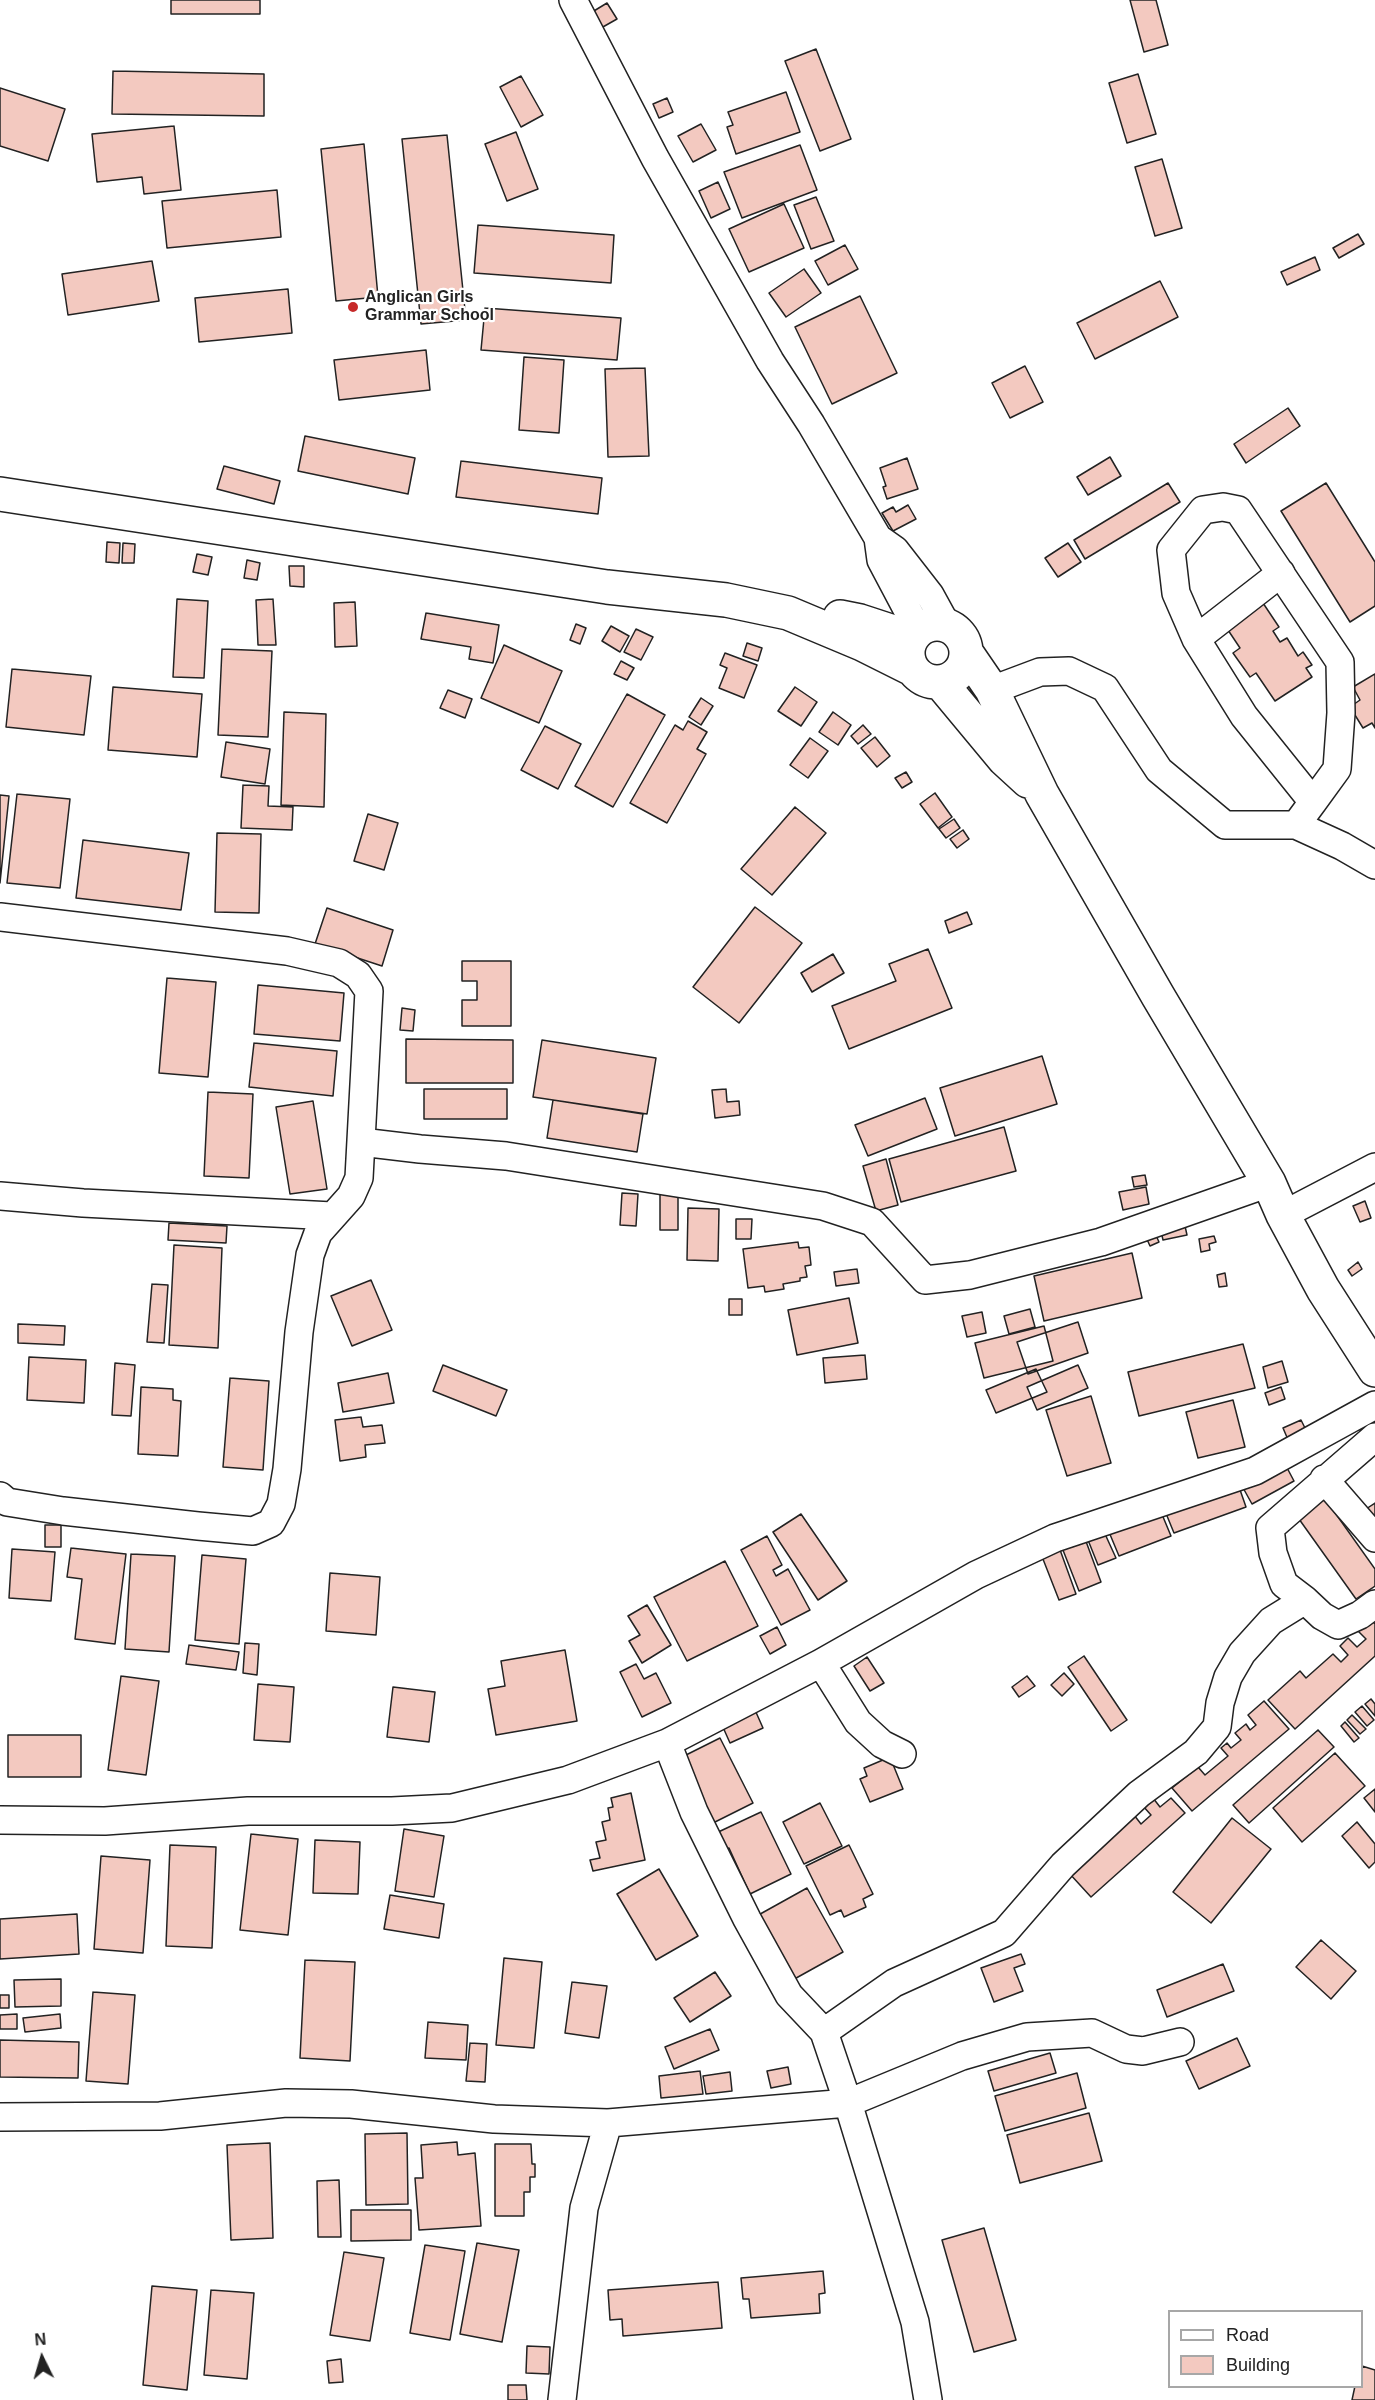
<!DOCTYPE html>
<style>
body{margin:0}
#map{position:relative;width:1375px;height:2400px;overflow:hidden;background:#fff;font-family:Arial,sans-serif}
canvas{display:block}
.legend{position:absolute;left:1168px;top:2310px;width:195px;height:78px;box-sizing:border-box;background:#fff;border:2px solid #a7a7a7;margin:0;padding:8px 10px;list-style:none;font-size:18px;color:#222}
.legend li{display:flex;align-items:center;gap:12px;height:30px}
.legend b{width:30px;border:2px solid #a7a7a7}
.north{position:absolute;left:12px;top:2328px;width:60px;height:60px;-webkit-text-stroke:4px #fff;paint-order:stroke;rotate:355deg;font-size:16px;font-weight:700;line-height:24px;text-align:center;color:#222}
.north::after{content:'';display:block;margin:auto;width:21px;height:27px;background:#222;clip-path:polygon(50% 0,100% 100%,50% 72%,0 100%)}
</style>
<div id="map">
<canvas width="1375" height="2400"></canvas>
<ul class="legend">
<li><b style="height:8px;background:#fff"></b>Road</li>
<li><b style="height:16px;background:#f3c9c0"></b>Building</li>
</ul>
<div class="north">N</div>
</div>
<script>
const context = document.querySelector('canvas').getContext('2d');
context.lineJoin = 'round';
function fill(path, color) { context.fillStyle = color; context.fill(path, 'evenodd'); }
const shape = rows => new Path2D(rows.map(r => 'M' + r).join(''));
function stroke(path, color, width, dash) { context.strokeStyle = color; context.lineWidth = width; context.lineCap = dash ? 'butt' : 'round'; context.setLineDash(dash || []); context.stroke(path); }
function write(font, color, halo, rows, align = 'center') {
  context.font = font + ' Arial,sans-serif'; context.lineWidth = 4.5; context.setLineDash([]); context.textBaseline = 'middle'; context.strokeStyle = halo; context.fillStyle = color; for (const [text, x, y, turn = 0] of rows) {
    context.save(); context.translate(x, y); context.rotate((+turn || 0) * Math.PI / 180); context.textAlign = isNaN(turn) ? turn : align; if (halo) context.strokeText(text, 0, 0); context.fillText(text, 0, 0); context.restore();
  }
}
const building = shape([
 [171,0,260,0,260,14,171,14,171,0],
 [1130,0,1156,0,1168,45,1144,52,1130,0],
 [607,3,617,19,594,32,584,17,607,3],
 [816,49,851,139,820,151,785,61,816,49],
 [113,71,264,74,264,116,112,114,113,71],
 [1138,74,1156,134,1127,143,1109,83,1138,74],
 [521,76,543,115,521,127,500,87,521,76],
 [0,88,65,109,48,161,0,146,0,88],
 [786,92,800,132,736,154,727,127,733,125,728,112,786,92],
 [667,98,673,112,659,118,653,104,667,98],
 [701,124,716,150,693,162,678,136,701,124],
 [174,126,181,190,144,194,142,177,97,182,92,134,174,126],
 [516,132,538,189,507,201,485,144,516,132],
 [447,135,466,320,421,324,402,139,447,135],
 [364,144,378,297,336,301,321,149,364,144],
 [800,145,817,190,742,218,724,172,800,145],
 [1162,159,1182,228,1155,236,1135,167,1162,159],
 [718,182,730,209,711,218,699,191,718,182],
 [277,190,281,237,167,248,162,201,277,190],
 [816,197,834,241,811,249,794,205,816,197],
 [784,204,804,248,749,272,729,229,784,204],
 [478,225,614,235,611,283,474,273,478,225],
 [1358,234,1364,244,1339,258,1333,248,1358,234],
 [845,245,858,269,828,285,815,261,845,245],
 [1315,257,1320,270,1287,285,1281,272,1315,257],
 [152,261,159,301,68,315,62,274,152,261],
 [804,269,821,293,786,317,769,293,804,269],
 [1160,281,1178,317,1095,359,1077,323,1160,281],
 [288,289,292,333,199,342,195,298,288,289],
 [860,296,897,373,832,404,795,327,860,296],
 [485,308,621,318,617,360,481,350,485,308],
 [426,350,430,390,339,400,334,360,426,350],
 [524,357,564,360,559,433,519,430,524,357],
 [1025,366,1043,402,1010,418,992,383,1025,366],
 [645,368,649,456,608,457,605,369,645,368],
 [1288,408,1300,426,1246,463,1234,444,1288,408],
 [305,436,415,458,408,494,298,471,305,436],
 [1110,457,1121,476,1088,495,1077,477,1110,457],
 [907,458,918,489,887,499,883,487,886,486,880,468,907,458],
 [461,461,602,478,598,514,456,497,461,461],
 [224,466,280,481,274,504,217,489,224,466],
 [1168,483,1180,502,1085,559,1074,540,1168,483],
 [1326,483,1375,562,1375,606,1350,622,1281,511,1326,483],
 [908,505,916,519,893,531,882,513,893,507,896,512,908,505],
 [107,542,120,543,119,563,106,562,107,542],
 [123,543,135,544,134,563,122,563,123,543],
 [1068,543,1081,562,1058,577,1045,558,1068,543],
 [197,554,212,557,208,575,193,572,197,554],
 [247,560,260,563,257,580,244,578,247,560],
 [289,566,304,566,304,587,290,586,289,566],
 [177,599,208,601,204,678,173,677,177,599],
 [273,599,276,645,258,645,256,600,273,599],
 [355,602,357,646,335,647,334,603,355,602],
 [1263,603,1279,627,1273,631,1280,642,1287,638,1298,656,1303,652,1312,665,1306,668,1312,677,1275,701,1256,673,1250,677,1233,653,1240,648,1226,627,1263,603],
 [426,613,499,625,493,663,469,659,471,647,421,639,426,613],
 [576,624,586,628,580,644,570,640,576,624],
 [611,626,629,636,620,652,602,641,611,626],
 [636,629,653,637,641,660,624,652,636,629],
 [747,643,762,648,758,661,743,656,747,643],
 [504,645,562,671,539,723,481,698,504,645],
 [222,649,272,651,268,737,218,735,222,649],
 [725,653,757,665,744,698,719,688,727,668,720,665,725,653],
 [621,661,634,668,627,680,614,674,621,661],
 [12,669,91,676,84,735,6,727,12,669],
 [1375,674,1375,728,1372,723,1363,728,1350,707,1360,700,1353,687,1375,674],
 [113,687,202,694,197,757,108,750,113,687],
 [795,687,817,702,801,726,778,711,795,687],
 [448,690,472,699,465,718,440,708,448,690],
 [627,694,665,715,613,807,575,786,627,694],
 [701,698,713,706,701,725,689,717,701,698],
 [284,712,326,714,324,807,281,805,284,712],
 [833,712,851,725,838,745,819,732,833,712],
 [688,721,707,732,697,749,706,754,667,823,630,803,675,725,683,730,688,721],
 [863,725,871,734,858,744,851,736,863,725],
 [545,726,581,744,558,789,521,770,545,726],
 [875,737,890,756,877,767,861,748,875,737],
 [810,738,828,751,808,778,790,765,810,738],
 [226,742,270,749,265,784,221,777,226,742],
 [906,772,912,782,902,788,895,778,906,772],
 [243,785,269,786,268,806,293,807,292,830,241,828,243,785],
 [935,793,952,817,938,828,920,804,935,793],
 [17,794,70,799,60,888,7,883,17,794],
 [0,795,9,796,0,883,0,795],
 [795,807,826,833,772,895,741,869,795,807],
 [368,814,398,823,384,870,354,861,368,814],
 [954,819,960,828,946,838,939,829,954,819],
 [963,830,969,839,957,848,950,839,963,830],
 [217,833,261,834,259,913,215,912,217,833],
 [83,840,189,853,181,910,76,898,83,840],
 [755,907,802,943,739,1023,693,987,755,907],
 [327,908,393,930,382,966,315,944,327,908],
 [967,912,972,924,949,933,945,921,967,912],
 [928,949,952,1008,849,1049,832,1006,896,981,889,964,928,949],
 [833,954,844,973,812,992,801,973,833,954],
 [462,961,511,961,511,1026,462,1026,462,1000,477,1000,477,981,462,981,462,961],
 [167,978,216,982,208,1077,159,1073,167,978],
 [258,985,344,993,340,1041,254,1034,258,985],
 [402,1008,415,1010,413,1031,400,1030,402,1008],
 [406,1039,513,1040,513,1083,406,1083,406,1039],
 [542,1040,656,1058,647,1114,533,1097,542,1040],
 [254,1043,337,1051,333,1096,249,1087,254,1043],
 [1042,1056,1057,1104,955,1136,940,1088,1042,1056],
 [424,1089,507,1089,507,1119,424,1119,424,1089],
 [726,1089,727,1102,739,1101,740,1115,715,1118,712,1090,726,1089],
 [208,1092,253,1094,249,1178,204,1176,208,1092],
 [925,1098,937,1129,868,1156,855,1125,925,1098],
 [553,1100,643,1114,637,1152,547,1138,553,1100],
 [313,1101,327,1189,290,1194,276,1107,313,1101],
 [1004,1127,1016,1171,901,1202,889,1159,1004,1127],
 [886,1159,898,1205,876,1211,863,1166,886,1159],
 [1145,1175,1147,1185,1134,1187,1132,1177,1145,1175],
 [1146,1187,1149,1204,1123,1210,1119,1192,1146,1187],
 [660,1190,678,1191,678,1230,660,1230,660,1190],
 [622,1193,638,1194,636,1226,620,1225,622,1193],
 [1365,1201,1371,1218,1360,1222,1353,1206,1365,1201],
 [688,1208,719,1209,718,1261,687,1260,688,1208],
 [736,1219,752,1219,751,1239,736,1239,736,1219],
 [169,1223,227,1226,226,1243,168,1240,169,1223],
 [1185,1226,1187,1235,1163,1240,1161,1231,1185,1226],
 [1154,1231,1159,1242,1150,1246,1145,1235,1154,1231],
 [1214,1236,1216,1242,1209,1244,1210,1250,1201,1252,1199,1239,1214,1236],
 [798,1242,799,1248,809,1247,811,1265,805,1266,807,1277,800,1278,800,1281,783,1284,784,1289,765,1292,764,1286,748,1288,743,1249,798,1242],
 [174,1245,222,1248,218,1348,169,1345,174,1245],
 [1132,1253,1142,1298,1044,1321,1034,1276,1132,1253],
 [1358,1262,1362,1269,1352,1276,1348,1270,1358,1262],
 [857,1269,859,1283,836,1286,834,1272,857,1269],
 [1225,1273,1227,1286,1219,1287,1217,1275,1225,1273],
 [371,1280,392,1330,352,1346,331,1296,371,1280],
 [152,1284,168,1285,164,1343,147,1342,152,1284],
 [849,1298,858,1343,797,1355,788,1310,849,1298],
 [729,1299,742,1299,742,1315,729,1315,729,1299],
 [1030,1309,1035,1327,1009,1334,1004,1316,1030,1309],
 [982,1312,986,1333,967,1337,962,1316,982,1312],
 [1078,1322,1088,1353,1028,1374,1017,1342,1078,1322],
 [18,1324,65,1326,64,1345,18,1343,18,1324],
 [1044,1326,1053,1361,984,1378,975,1343,1044,1326],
 [1243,1344,1255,1388,1139,1416,1128,1372,1243,1344],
 [865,1355,867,1379,825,1383,823,1358,865,1355],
 [29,1357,86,1360,84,1403,27,1400,29,1357],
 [1282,1361,1288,1382,1268,1388,1263,1367,1282,1361],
 [115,1363,135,1365,131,1416,112,1415,115,1363],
 [443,1365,507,1390,496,1416,433,1391,443,1365],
 [1078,1365,1088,1388,1037,1410,1027,1387,1078,1365],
 [1036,1369,1047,1392,996,1413,986,1390,1036,1369],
 [388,1373,394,1403,343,1412,338,1383,388,1373],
 [230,1378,269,1381,263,1470,223,1467,230,1378],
 [141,1387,173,1389,173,1400,181,1401,178,1456,138,1454,141,1387],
 [1281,1387,1285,1399,1269,1405,1265,1393,1281,1387],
 [1091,1396,1111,1463,1067,1476,1046,1410,1091,1396],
 [1233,1400,1245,1447,1198,1458,1186,1412,1233,1400],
 [361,1417,363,1427,382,1425,385,1443,365,1445,366,1457,340,1461,335,1420,361,1417],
 [1301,1420,1308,1434,1289,1442,1283,1428,1301,1420],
 [1285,1464,1294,1481,1252,1504,1242,1486,1285,1464],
 [1238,1484,1246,1507,1174,1533,1165,1511,1238,1484],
 [1321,1493,1375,1569,1375,1586,1356,1599,1294,1512,1321,1493],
 [1375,1503,1375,1521,1366,1509,1375,1503],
 [1161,1512,1171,1536,1119,1556,1109,1532,1161,1512],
 [801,1514,847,1581,818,1600,773,1532,801,1514],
 [45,1525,61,1525,61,1547,45,1547,45,1525],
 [1105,1534,1116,1558,1098,1565,1088,1540,1105,1534],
 [767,1536,782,1565,773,1570,776,1576,788,1569,810,1610,781,1625,741,1550,767,1536],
 [1084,1536,1101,1582,1079,1591,1061,1545,1084,1536],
 [1059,1547,1076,1594,1059,1600,1041,1554,1059,1547],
 [71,1548,126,1554,115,1644,75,1639,82,1579,67,1577,71,1548],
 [12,1549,55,1552,51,1601,9,1598,12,1549],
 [131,1554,175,1556,169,1652,125,1649,131,1554],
 [202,1555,246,1559,239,1644,195,1640,202,1555],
 [725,1561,758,1626,687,1661,654,1597,725,1561],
 [330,1573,380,1577,376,1635,326,1631,330,1573],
 [647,1605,671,1645,642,1663,629,1641,640,1635,628,1616,647,1605],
 [1371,1619,1375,1624,1375,1656,1295,1729,1268,1700,1300,1671,1306,1678,1333,1654,1341,1662,1348,1655,1340,1646,1348,1638,1357,1647,1366,1639,1358,1631,1371,1619],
 [777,1627,786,1645,770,1654,760,1636,777,1627],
 [245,1643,259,1644,257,1675,243,1673,245,1643],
 [189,1645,239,1652,236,1670,186,1664,189,1645],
 [565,1650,577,1721,496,1735,488,1689,505,1686,501,1661,565,1650],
 [1084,1656,1127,1720,1111,1731,1068,1667,1084,1656],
 [867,1657,884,1683,870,1691,854,1666,867,1657],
 [636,1664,644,1679,656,1673,671,1703,642,1717,620,1672,636,1664],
 [1064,1673,1074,1684,1062,1696,1051,1685,1064,1673],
 [121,1676,159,1681,146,1775,108,1770,121,1676],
 [1027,1676,1035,1686,1019,1697,1012,1687,1027,1676],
 [258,1684,294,1687,290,1742,254,1740,258,1684],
 [393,1687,435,1692,429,1742,387,1737,393,1687],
 [1371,1699,1375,1704,1375,1716,1365,1704,1371,1699],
 [1264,1701,1289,1729,1192,1811,1172,1788,1198,1767,1205,1775,1228,1756,1221,1748,1227,1743,1231,1748,1241,1740,1235,1733,1246,1724,1250,1730,1256,1725,1248,1715,1264,1701],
 [1362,1706,1374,1720,1367,1726,1355,1712,1362,1706],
 [755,1710,763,1728,730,1743,722,1725,755,1710],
 [1352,1715,1366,1729,1360,1734,1347,1720,1352,1715],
 [1345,1722,1359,1738,1354,1742,1341,1726,1345,1722],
 [1318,1730,1334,1747,1249,1823,1233,1805,1318,1730],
 [8,1735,81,1735,81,1777,8,1777,8,1735],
 [720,1738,753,1803,707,1826,682,1757,720,1738],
 [1335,1753,1365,1786,1302,1842,1273,1808,1335,1753],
 [890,1757,903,1789,870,1802,860,1779,867,1776,864,1768,890,1757],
 [1375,1789,1375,1812,1364,1798,1375,1789],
 [631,1793,645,1860,593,1871,590,1860,600,1858,596,1842,606,1840,602,1822,610,1820,608,1808,613,1807,611,1798,631,1793],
 [1153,1798,1160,1807,1171,1798,1185,1813,1091,1897,1069,1873,1134,1815,1141,1824,1151,1815,1143,1806,1153,1798],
 [820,1803,842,1846,804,1864,783,1822,820,1803],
 [761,1812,791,1874,750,1894,729,1848,722,1852,714,1834,761,1812],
 [1232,1818,1271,1849,1211,1923,1173,1892,1232,1818],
 [1357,1822,1375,1844,1375,1862,1369,1868,1342,1836,1357,1822],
 [404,1829,444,1836,434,1897,395,1891,404,1829],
 [251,1834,298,1839,288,1935,240,1930,251,1834],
 [315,1840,360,1842,358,1894,313,1893,315,1840],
 [170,1845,216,1847,212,1948,166,1946,170,1845],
 [849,1845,873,1894,863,1899,866,1907,844,1917,841,1910,830,1915,806,1866,849,1845],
 [101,1856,150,1860,143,1953,94,1949,101,1856],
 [659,1869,698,1936,656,1960,617,1894,659,1869],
 [807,1888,843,1952,789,1982,753,1918,807,1888],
 [390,1895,444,1904,439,1938,384,1929,390,1895],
 [77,1914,79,1954,0,1959,0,1919,77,1914],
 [1321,1940,1356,1971,1331,1999,1296,1967,1321,1940],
 [1021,1954,1025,1964,1014,1968,1023,1991,994,2002,981,1968,1021,1954],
 [504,1958,542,1962,534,2048,496,2045,504,1958],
 [305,1960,355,1962,350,2061,300,2058,305,1960],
 [1223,1964,1234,1991,1167,2017,1157,1990,1223,1964],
 [715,1972,731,1996,690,2022,674,1998,715,1972],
 [61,1979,61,2006,15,2007,14,1980,61,1979],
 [572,1982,607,1986,599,2038,565,2033,572,1982],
 [93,1992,135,1995,128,2084,86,2081,93,1992],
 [0,1995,9,1995,9,2008,0,2008,0,1995],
 [17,2014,17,2029,0,2029,0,2015,17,2014],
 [60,2014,61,2028,25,2032,23,2018,60,2014],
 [428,2022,468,2025,466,2060,425,2058,428,2022],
 [710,2029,719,2050,674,2069,665,2047,710,2029],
 [1237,2038,1250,2066,1199,2089,1186,2061,1237,2038],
 [0,2040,79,2042,78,2078,0,2077,0,2040],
 [470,2043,487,2044,485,2082,466,2081,470,2043],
 [1050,2053,1056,2073,994,2091,988,2071,1050,2053],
 [788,2067,791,2084,771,2088,767,2071,788,2067],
 [700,2071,703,2094,661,2098,659,2076,700,2071],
 [730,2072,732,2091,706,2094,703,2076,730,2072],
 [1077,2073,1086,2108,1005,2131,995,2096,1077,2073],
 [1089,2113,1102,2161,1020,2183,1007,2135,1089,2113],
 [407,2133,408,2204,366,2205,365,2134,407,2133],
 [457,2142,458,2155,475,2153,481,2226,419,2230,415,2178,423,2178,421,2145,457,2142],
 [270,2143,273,2238,231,2240,227,2145,270,2143],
 [495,2144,531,2144,532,2164,535,2164,535,2177,530,2177,530,2192,524,2192,524,2216,495,2216,495,2144],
 [339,2180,341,2237,318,2237,317,2181,339,2180],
 [351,2210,411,2210,411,2240,351,2241,351,2210],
 [984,2228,1016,2340,974,2352,942,2240,984,2228],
 [477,2243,519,2250,502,2342,460,2334,477,2243],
 [425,2245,465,2251,450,2340,410,2333,425,2245],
 [344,2252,384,2258,370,2341,330,2335,344,2252],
 [823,2271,825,2293,819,2294,820,2313,751,2318,749,2299,743,2299,741,2278,823,2271],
 [718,2282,722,2328,623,2336,622,2319,610,2320,608,2290,718,2282],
 [152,2286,197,2290,187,2390,143,2385,152,2286],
 [211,2290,254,2293,247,2379,204,2375,211,2290],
 [527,2346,550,2347,549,2374,526,2373,527,2346],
 [341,2359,343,2382,329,2383,327,2361,341,2359],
 [1362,2366,1375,2370,1375,2400,1352,2400,1355,2386,1362,2386,1362,2366],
 [508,2385,526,2385,527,2400,508,2400,508,2385]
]);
fill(building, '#f3c9c0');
stroke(building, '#222', 1.5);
const minor = shape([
 [573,0,655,158,770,361,811,424,878,538,895,550,930,595,947,626],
 [878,538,881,560,918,630],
 [1196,639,1281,573],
 [992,690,1040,672,1069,671,1105,688,1159,770,1225,825,1296,825,1342,846,1375,865],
 [1296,825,1313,802,1337,769,1341,713,1340,662,1238,510,1223,507,1203,510,1171,550,1176,593,1196,639,1244,716,1313,802],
 [0,917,287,951,339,963,358,975,369,991,359,1178,351,1196,318,1233,310,1255,299,1332,287,1469,281,1504,271,1523,253,1531,198,1526,63,1511,7,1502,0,1496],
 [361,1142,420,1149,506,1156,823,1206,872,1222,925,1280,970,1275,1101,1242,1269,1183],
 [0,1196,83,1203,332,1216],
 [1283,1215,1375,1167],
 [1375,1437,1270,1528,1273,1553,1284,1584,1305,1600,1322,1616,1338,1625,1360,1615,1375,1604],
 [1324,1479,1375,1538],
 [821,1663,858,1722,882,1744,902,1754],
 [667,1743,694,1812,747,1919,789,1995,824,2032,848,2103,915,2322,928,2400],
 [0,1820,105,1821,248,1811,392,1811,452,1808,568,1780,667,1743,821,1663,976,1575,1055,1538,1255,1471,1375,1405],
 [824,2032,894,1983,1004,1933,1063,1865,1139,1794,1196,1752,1217,1727,1220,1703,1228,1677,1242,1653,1271,1621,1305,1600],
 [0,2117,160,2116,286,2103,351,2104,494,2119,608,2123,848,2103,962,2056,1027,2037,1092,2033,1126,2049,1143,2051,1180,2042],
 [562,2400,584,2208,608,2123]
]);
const major = shape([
 [0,494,607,587,726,600,788,613,862,644,912,669],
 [840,617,860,621,912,638],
 '908 653a29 29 0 1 1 58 0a29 29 0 1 1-58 0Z',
 [966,652,992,690,1042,794,1158,996,1269,1183,1283,1215,1323,1289,1375,1370],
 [940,682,1004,759,1028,781]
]);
stroke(minor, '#222', 30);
stroke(major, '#222', 36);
stroke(minor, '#fff', 27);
stroke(major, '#fff', 33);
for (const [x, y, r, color] of [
 [353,307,6,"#c62828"]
]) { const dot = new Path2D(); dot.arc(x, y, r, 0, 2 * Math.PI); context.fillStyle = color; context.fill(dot); stroke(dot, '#fff', 2); }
write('bold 16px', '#222', '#fff', [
 ["Anglican Girls",365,298],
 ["Grammar School",365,316]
], 'left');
</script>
